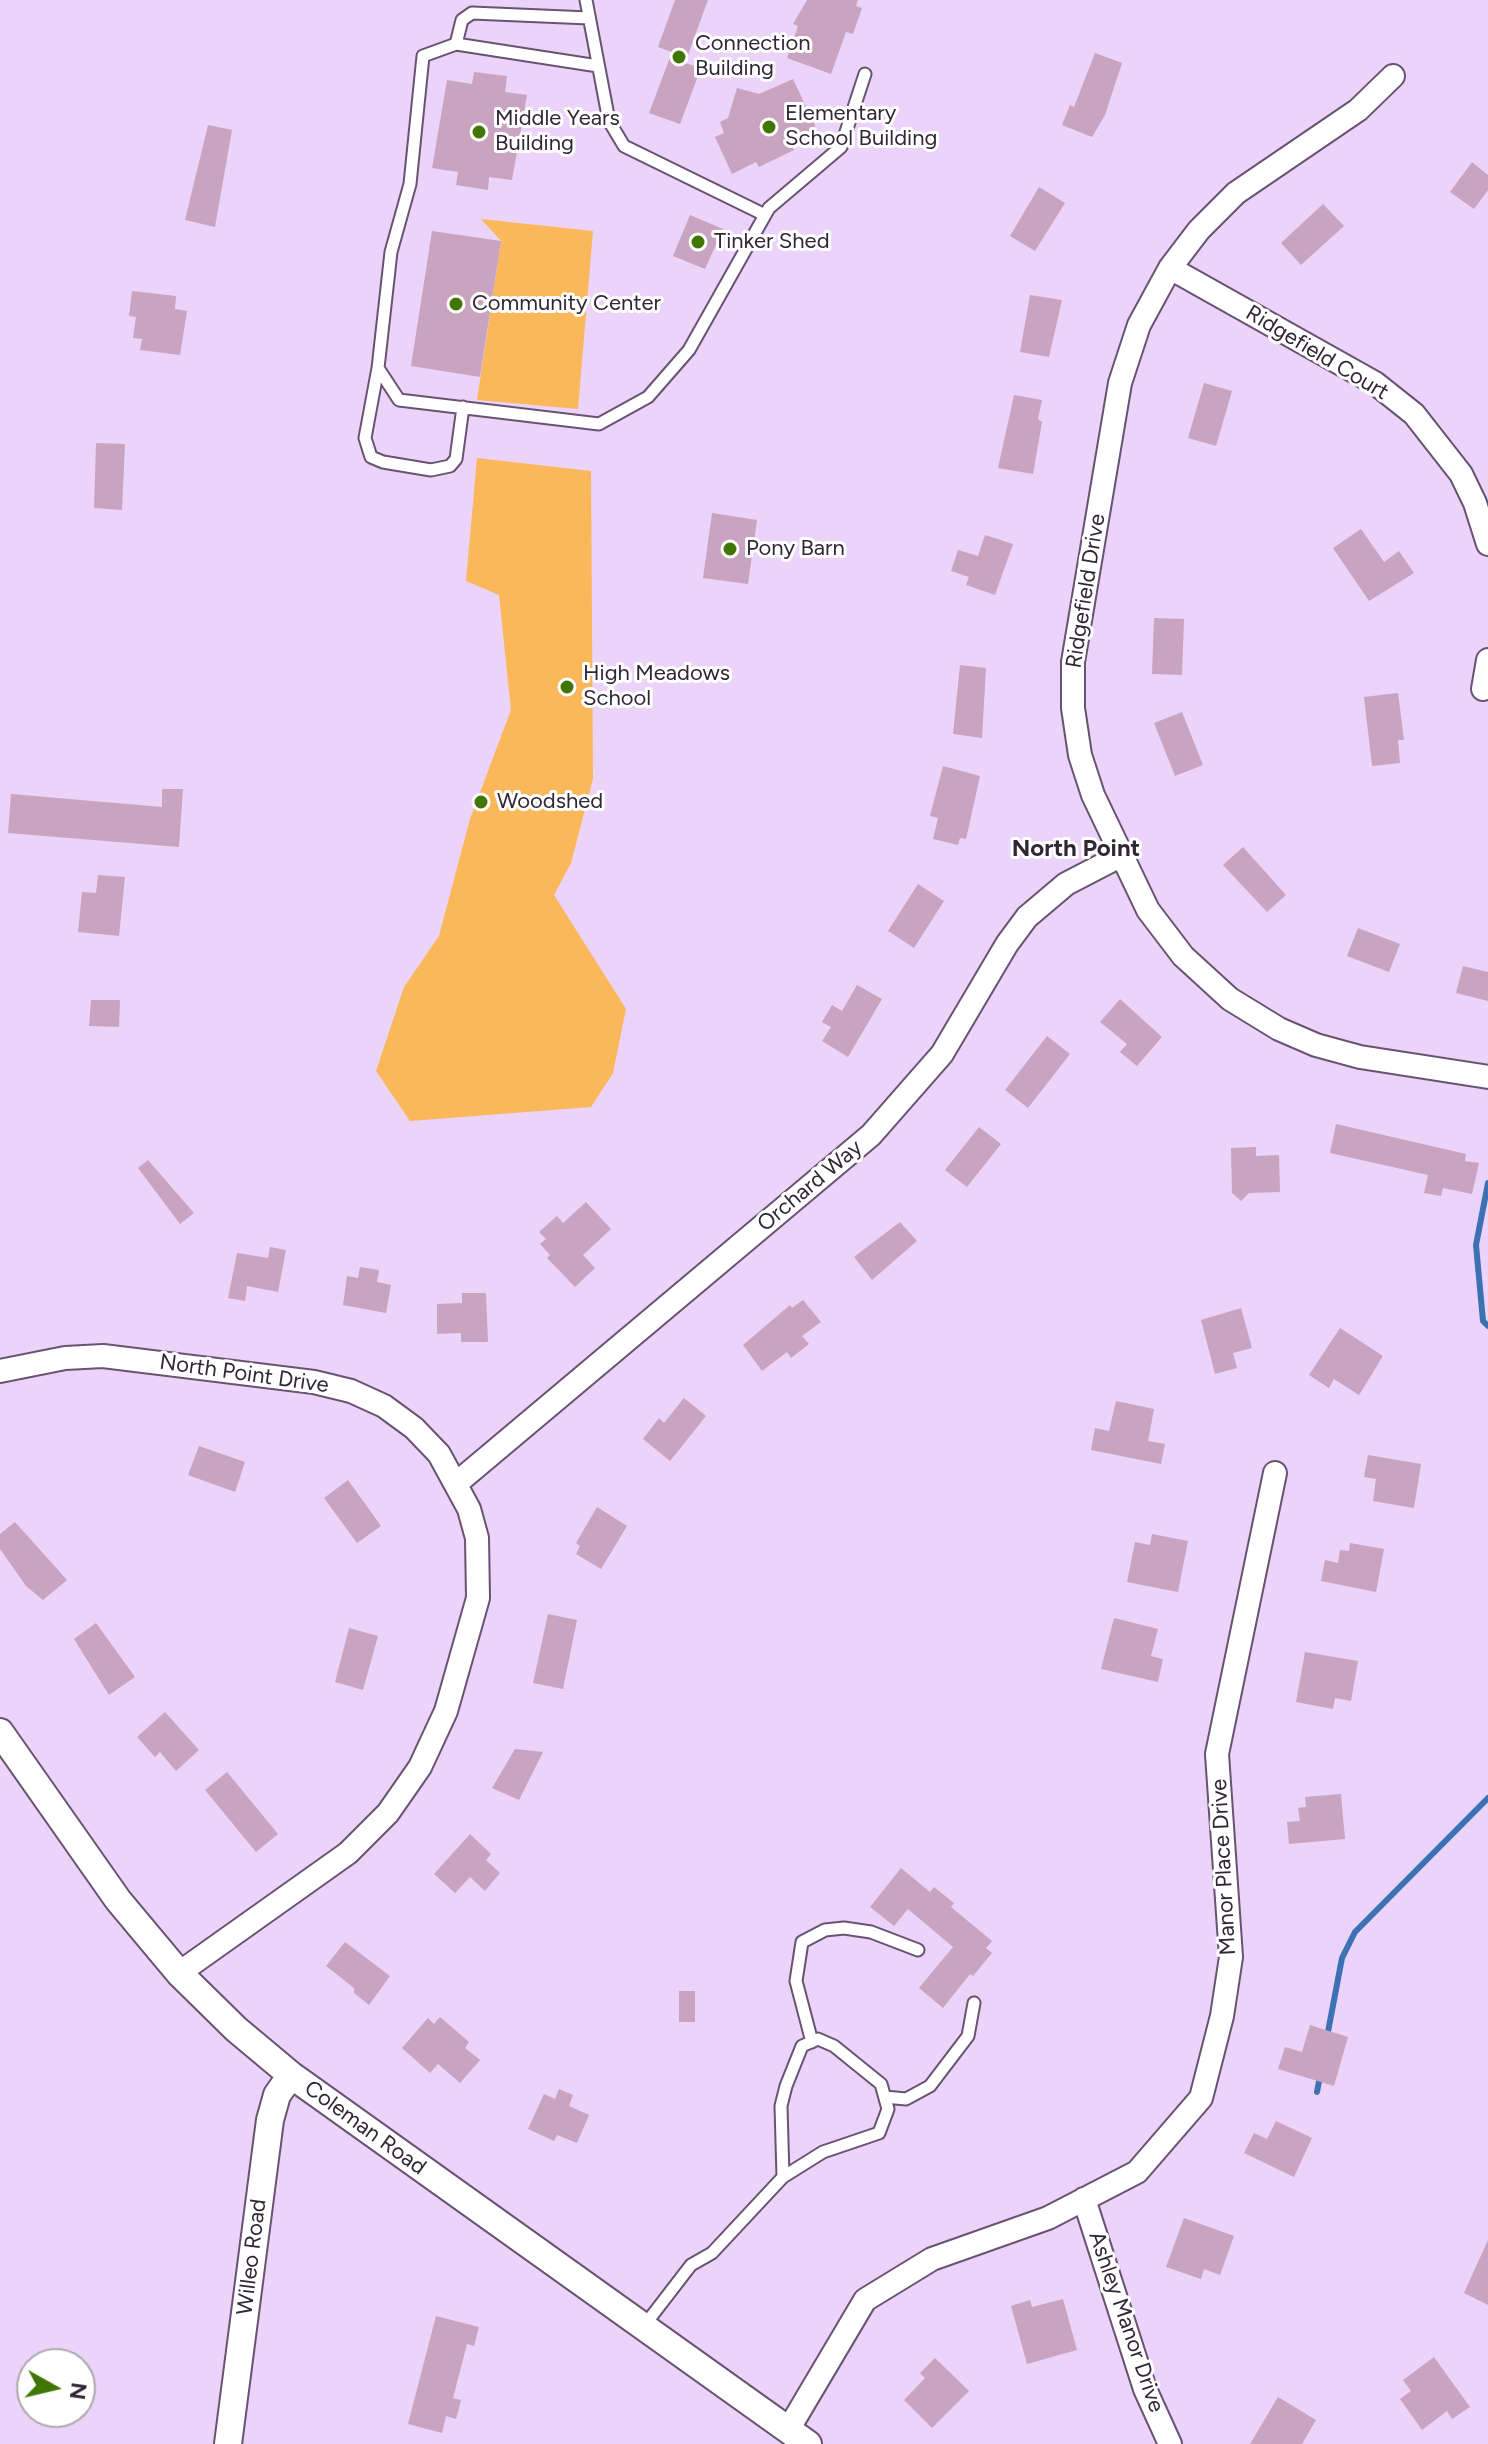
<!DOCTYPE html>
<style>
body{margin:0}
#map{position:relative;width:1488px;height:2444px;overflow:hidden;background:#ebd3f9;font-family:Figtree,sans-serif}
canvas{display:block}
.north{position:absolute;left:16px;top:2348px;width:80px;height:80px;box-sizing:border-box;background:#fff;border:2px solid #aca9ae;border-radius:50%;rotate:98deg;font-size:22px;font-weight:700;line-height:32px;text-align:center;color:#302735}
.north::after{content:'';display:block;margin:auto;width:28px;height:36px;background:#427602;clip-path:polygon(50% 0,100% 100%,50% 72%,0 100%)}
</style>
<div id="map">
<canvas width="1488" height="2444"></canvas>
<div class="north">N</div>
</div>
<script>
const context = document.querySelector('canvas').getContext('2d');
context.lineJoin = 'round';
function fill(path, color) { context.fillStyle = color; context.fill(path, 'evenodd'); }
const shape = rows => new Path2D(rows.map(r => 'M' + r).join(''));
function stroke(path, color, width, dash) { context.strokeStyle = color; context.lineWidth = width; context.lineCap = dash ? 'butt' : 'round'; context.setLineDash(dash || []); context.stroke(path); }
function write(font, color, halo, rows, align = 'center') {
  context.font = font + ' Figtree,sans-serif'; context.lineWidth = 6; context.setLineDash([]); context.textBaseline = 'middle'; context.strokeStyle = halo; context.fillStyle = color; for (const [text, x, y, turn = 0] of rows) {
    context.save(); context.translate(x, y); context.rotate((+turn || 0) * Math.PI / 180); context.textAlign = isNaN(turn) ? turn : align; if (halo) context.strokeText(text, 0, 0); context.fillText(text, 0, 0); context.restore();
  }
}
fill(shape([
 [481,219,593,231,578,409,477,400,501,241],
 [477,458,591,471,593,779,571,863,554,895,626,1009,613,1073,591,1107,410,1121,376,1071,404,987,439,936,470,819,511,710,499,595,466,581]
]), '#fab85a');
stroke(shape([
 [1488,1183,1476,1245,1483,1321,1488,1326],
 [1327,2037,1342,1958,1355,1932,1488,1798],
 [1317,2092,1320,2076]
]), '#3c71b4', 6);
fill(shape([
 [675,0,708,0,685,63,701,68,680,124,649,113,672,52,658,47],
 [807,0,858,0,856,6,862,8,853,34,846,32,831,74,787,58,798,26,793,24],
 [1095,53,1122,63,1105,115,1092,137,1062,125,1070,105,1074,107],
 [474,72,507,76,505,92,527,95,512,180,489,177,488,190,456,185,458,172,432,168,447,80,472,84],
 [793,79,818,132,791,145,794,150,759,167,756,162,732,174,715,137,724,133,720,122,728,118,737,88,759,94],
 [208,125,232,130,215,227,185,220],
 [1472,162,1488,175,1488,190,1474,209,1450,192],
 [1039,187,1065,203,1035,251,1010,236],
 [1323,204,1344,226,1301,265,1281,243],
 [690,215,723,229,705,269,673,256],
 [432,231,501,241,480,377,411,366],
 [132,291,176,296,175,309,187,311,180,355,140,350,142,339,133,338,136,317,129,316],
 [1030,295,1062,300,1049,357,1020,352],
 [1204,383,1232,391,1216,446,1188,438],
 [1014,395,1042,400,1038,419,1042,422,1033,474,998,468],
 [96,443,125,444,122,510,94,508],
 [712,513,757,520,748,584,703,578],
 [1361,529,1384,562,1399,551,1414,573,1369,601,1333,548],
 [985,535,1013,544,995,595,966,585,969,577,951,571,958,550,978,556],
 [1154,618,1184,619,1182,675,1152,674],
 [960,665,986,668,982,738,953,734],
 [1398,693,1404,740,1398,740,1400,763,1372,766,1364,697],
 [1182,712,1203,765,1175,776,1154,723],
 [943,766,980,776,966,839,960,838,958,845,933,839,938,818,930,816],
 [162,789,183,789,179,847,8,833,11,794,162,807],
 [1243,847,1286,895,1267,912,1223,865],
 [98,875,125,877,119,936,78,932,82,892,96,893],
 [918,884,944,901,914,948,888,931],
 [1358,928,1400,944,1389,972,1347,956],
 [1463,966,1488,972,1488,1001,1456,993],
 [857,985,882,999,848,1057,822,1041,831,1027,822,1022,832,1005,842,1011],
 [1120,999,1162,1037,1137,1066,1120,1052,1127,1044,1100,1022],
 [91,1000,120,1000,119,1027,89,1026],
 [1047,1036,1070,1054,1028,1108,1005,1090],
 [1336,1124,1466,1154,1465,1161,1479,1163,1472,1194,1443,1188,1441,1196,1424,1193,1428,1175,1330,1153],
 [979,1127,1001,1144,967,1187,945,1170],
 [1256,1147,1256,1156,1279,1155,1280,1192,1249,1193,1241,1201,1232,1193,1231,1148],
 [148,1160,194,1213,180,1224,138,1168],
 [586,1202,611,1229,583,1255,595,1268,575,1287,547,1258,550,1255,540,1244,546,1239,539,1232,557,1216,563,1223],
 [900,1222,917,1241,872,1280,854,1257],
 [270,1247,286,1250,278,1292,247,1286,245,1301,228,1298,237,1253,268,1258],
 [360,1267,379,1270,377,1282,391,1285,386,1313,343,1305,347,1276,358,1278],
 [462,1293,486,1293,488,1342,461,1342,461,1333,437,1334,437,1304,462,1303],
 [803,1300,821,1322,802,1336,809,1344,791,1358,787,1352,762,1371,743,1345,790,1305,792,1308],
 [1241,1308,1252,1348,1233,1353,1237,1368,1215,1374,1201,1320],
 [1340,1328,1383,1356,1359,1395,1334,1379,1329,1388,1309,1375],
 [684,1398,706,1416,670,1461,643,1439,659,1418,664,1423],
 [1116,1401,1154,1409,1148,1441,1165,1444,1161,1464,1091,1450,1095,1428,1109,1431],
 [199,1446,245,1462,235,1492,188,1475],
 [1368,1455,1421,1464,1414,1508,1373,1501,1376,1479,1364,1477],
 [348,1480,381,1526,357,1543,324,1498],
 [597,1507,627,1526,601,1569,576,1554,580,1546,576,1543],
 [15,1522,67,1580,43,1600,26,1586,0,1549,0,1534],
 [1152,1534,1188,1541,1178,1592,1127,1582,1135,1542,1150,1545],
 [1350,1543,1384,1549,1376,1592,1321,1581,1325,1560,1338,1563,1340,1550,1349,1551],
 [548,1614,577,1620,563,1689,533,1683],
 [1114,1618,1158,1629,1151,1656,1163,1659,1158,1682,1101,1669],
 [96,1623,135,1677,109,1695,74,1639],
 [349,1628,378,1636,363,1690,335,1682],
 [1305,1652,1358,1661,1351,1701,1335,1698,1333,1709,1296,1702],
 [165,1712,199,1750,176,1771,160,1752,155,1757,137,1737],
 [515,1749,543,1752,519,1800,492,1788],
 [227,1772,278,1834,256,1852,205,1790],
 [1341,1794,1345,1839,1289,1844,1287,1822,1300,1821,1298,1808,1306,1807,1305,1797],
 [470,1834,491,1854,486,1860,500,1873,485,1891,470,1877,455,1893,434,1874],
 [901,1868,930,1892,934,1887,954,1903,951,1907,992,1941,986,1948,992,1953,973,1976,970,1974,943,2008,919,1988,953,1947,908,1909,894,1926,870,1907],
 [345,1942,390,1976,369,2005,354,1993,354,1988,326,1966],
 [679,1991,695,1991,695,2022,679,2022],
 [440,2017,469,2042,465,2048,480,2060,460,2083,438,2064,430,2073,402,2048,428,2018,434,2024],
 [1310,2025,1348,2037,1334,2086,1278,2069,1285,2047,1302,2052],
 [559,2089,573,2095,569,2106,589,2115,577,2143,557,2135,554,2141,528,2129,544,2094,555,2099],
 [1276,2121,1312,2138,1294,2177,1244,2153,1254,2133,1267,2139],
 [1184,2218,1234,2236,1220,2275,1204,2269,1201,2279,1166,2267],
 [1488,2240,1488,2305,1464,2293],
 [1063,2299,1077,2350,1027,2364,1011,2306,1030,2300,1032,2307],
 [436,2316,479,2327,474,2346,467,2344,453,2398,461,2400,456,2419,446,2416,442,2433,408,2424],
 [1434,2357,1470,2407,1452,2419,1447,2411,1422,2430,1400,2399,1411,2391,1403,2380],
 [935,2358,969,2391,932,2428,904,2400,925,2378,920,2373],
 [1278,2397,1316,2420,1302,2444,1250,2444]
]), '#c8a4c0');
const service = shape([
 [586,0,609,121,624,146,765,215],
 [589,18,472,13,462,20,456,44,598,66],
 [456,44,423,56,410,184,391,252,378,368,399,400,599,424,648,397,689,350,769,208,841,147,865,74],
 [378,368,365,438,371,457,383,462,431,470,450,466,456,459,463,407],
 [812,2042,796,1981,802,1942,825,1930,844,1928,871,1932,918,1950],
 [885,2097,906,2099,930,2086,968,2036,974,2003],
 [644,2326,691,2265,712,2253,783,2177,823,2152,879,2133,888,2109,881,2084,834,2046,818,2039,802,2046,786,2086,781,2106,783,2177]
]);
const minor = shape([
 [1393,76,1358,110,1236,193,1199,230,1170,268,1139,325,1120,383,1073,662,1073,708,1080,755,1093,795,1148,910,1183,956,1230,999,1279,1029,1316,1045,1360,1057,1488,1077],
 [1170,268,1375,383,1414,414,1461,474,1475,503,1488,544],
 [1483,689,1488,660],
 [0,1371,65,1358,103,1356,314,1382,351,1391,384,1406,414,1428,439,1454,469,1509,477,1538,478,1598,446,1711,420,1767,388,1813,348,1853,179,1973],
 [458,1482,871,1135,942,1054,1007,944,1027,917,1066,884,1120,856],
 [1084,2199,1145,2389,1170,2444],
 [788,2430,865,2300,932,2259,1048,2218,1137,2172,1201,2098,1222,2016,1231,1957,1217,1754,1275,1473]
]);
const tertiary = shape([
 [0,1732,118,1900,179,1973,236,2029,291,2075,808,2444],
 [228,2444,270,2120,277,2095,291,2075]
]);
stroke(service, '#685373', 15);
stroke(minor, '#685373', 26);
stroke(tertiary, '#685373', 30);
stroke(service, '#fff', 11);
stroke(minor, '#fff', 22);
stroke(tertiary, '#fff', 26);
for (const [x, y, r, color] of [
 [679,57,8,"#427602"],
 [769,127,8,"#427602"],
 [479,132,8,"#427602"],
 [698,242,8,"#427602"],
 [456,304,8,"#427602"],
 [730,549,8,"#427602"],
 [567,687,8,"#427602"],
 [481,802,8,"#427602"]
]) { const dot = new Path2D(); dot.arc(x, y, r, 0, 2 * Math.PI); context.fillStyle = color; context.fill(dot); stroke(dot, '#fff', 3); }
write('22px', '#302735', '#fff', [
 ["Connection",695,44],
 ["Building",695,69],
 ["Elementary",785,114],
 ["School Building",785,139],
 ["Middle Years",495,119],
 ["Building",495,144],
 ["Tinker Shed",714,242],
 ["Community Center",472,304],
 ["Pony Barn",746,549],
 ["High Meadows",583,674],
 ["School",583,699],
 ["Woodshed",497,802]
], 'left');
write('22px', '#302735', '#fff', [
 ["Ridgefield Court",1317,353,31],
 ["Ridgefield Drive",1086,591,-81],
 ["Orchard Way",810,1186,-40],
 ["North Point Drive",244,1374,8],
 ["Manor Place Drive",1224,1867,-93],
 ["Coleman Road",365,2128,36],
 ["Willeo Road",252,2257,-83],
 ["Ashley Manor Drive",1126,2322,71]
]);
write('bold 24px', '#302735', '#fff', [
 ["North Point",1076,849]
]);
</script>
